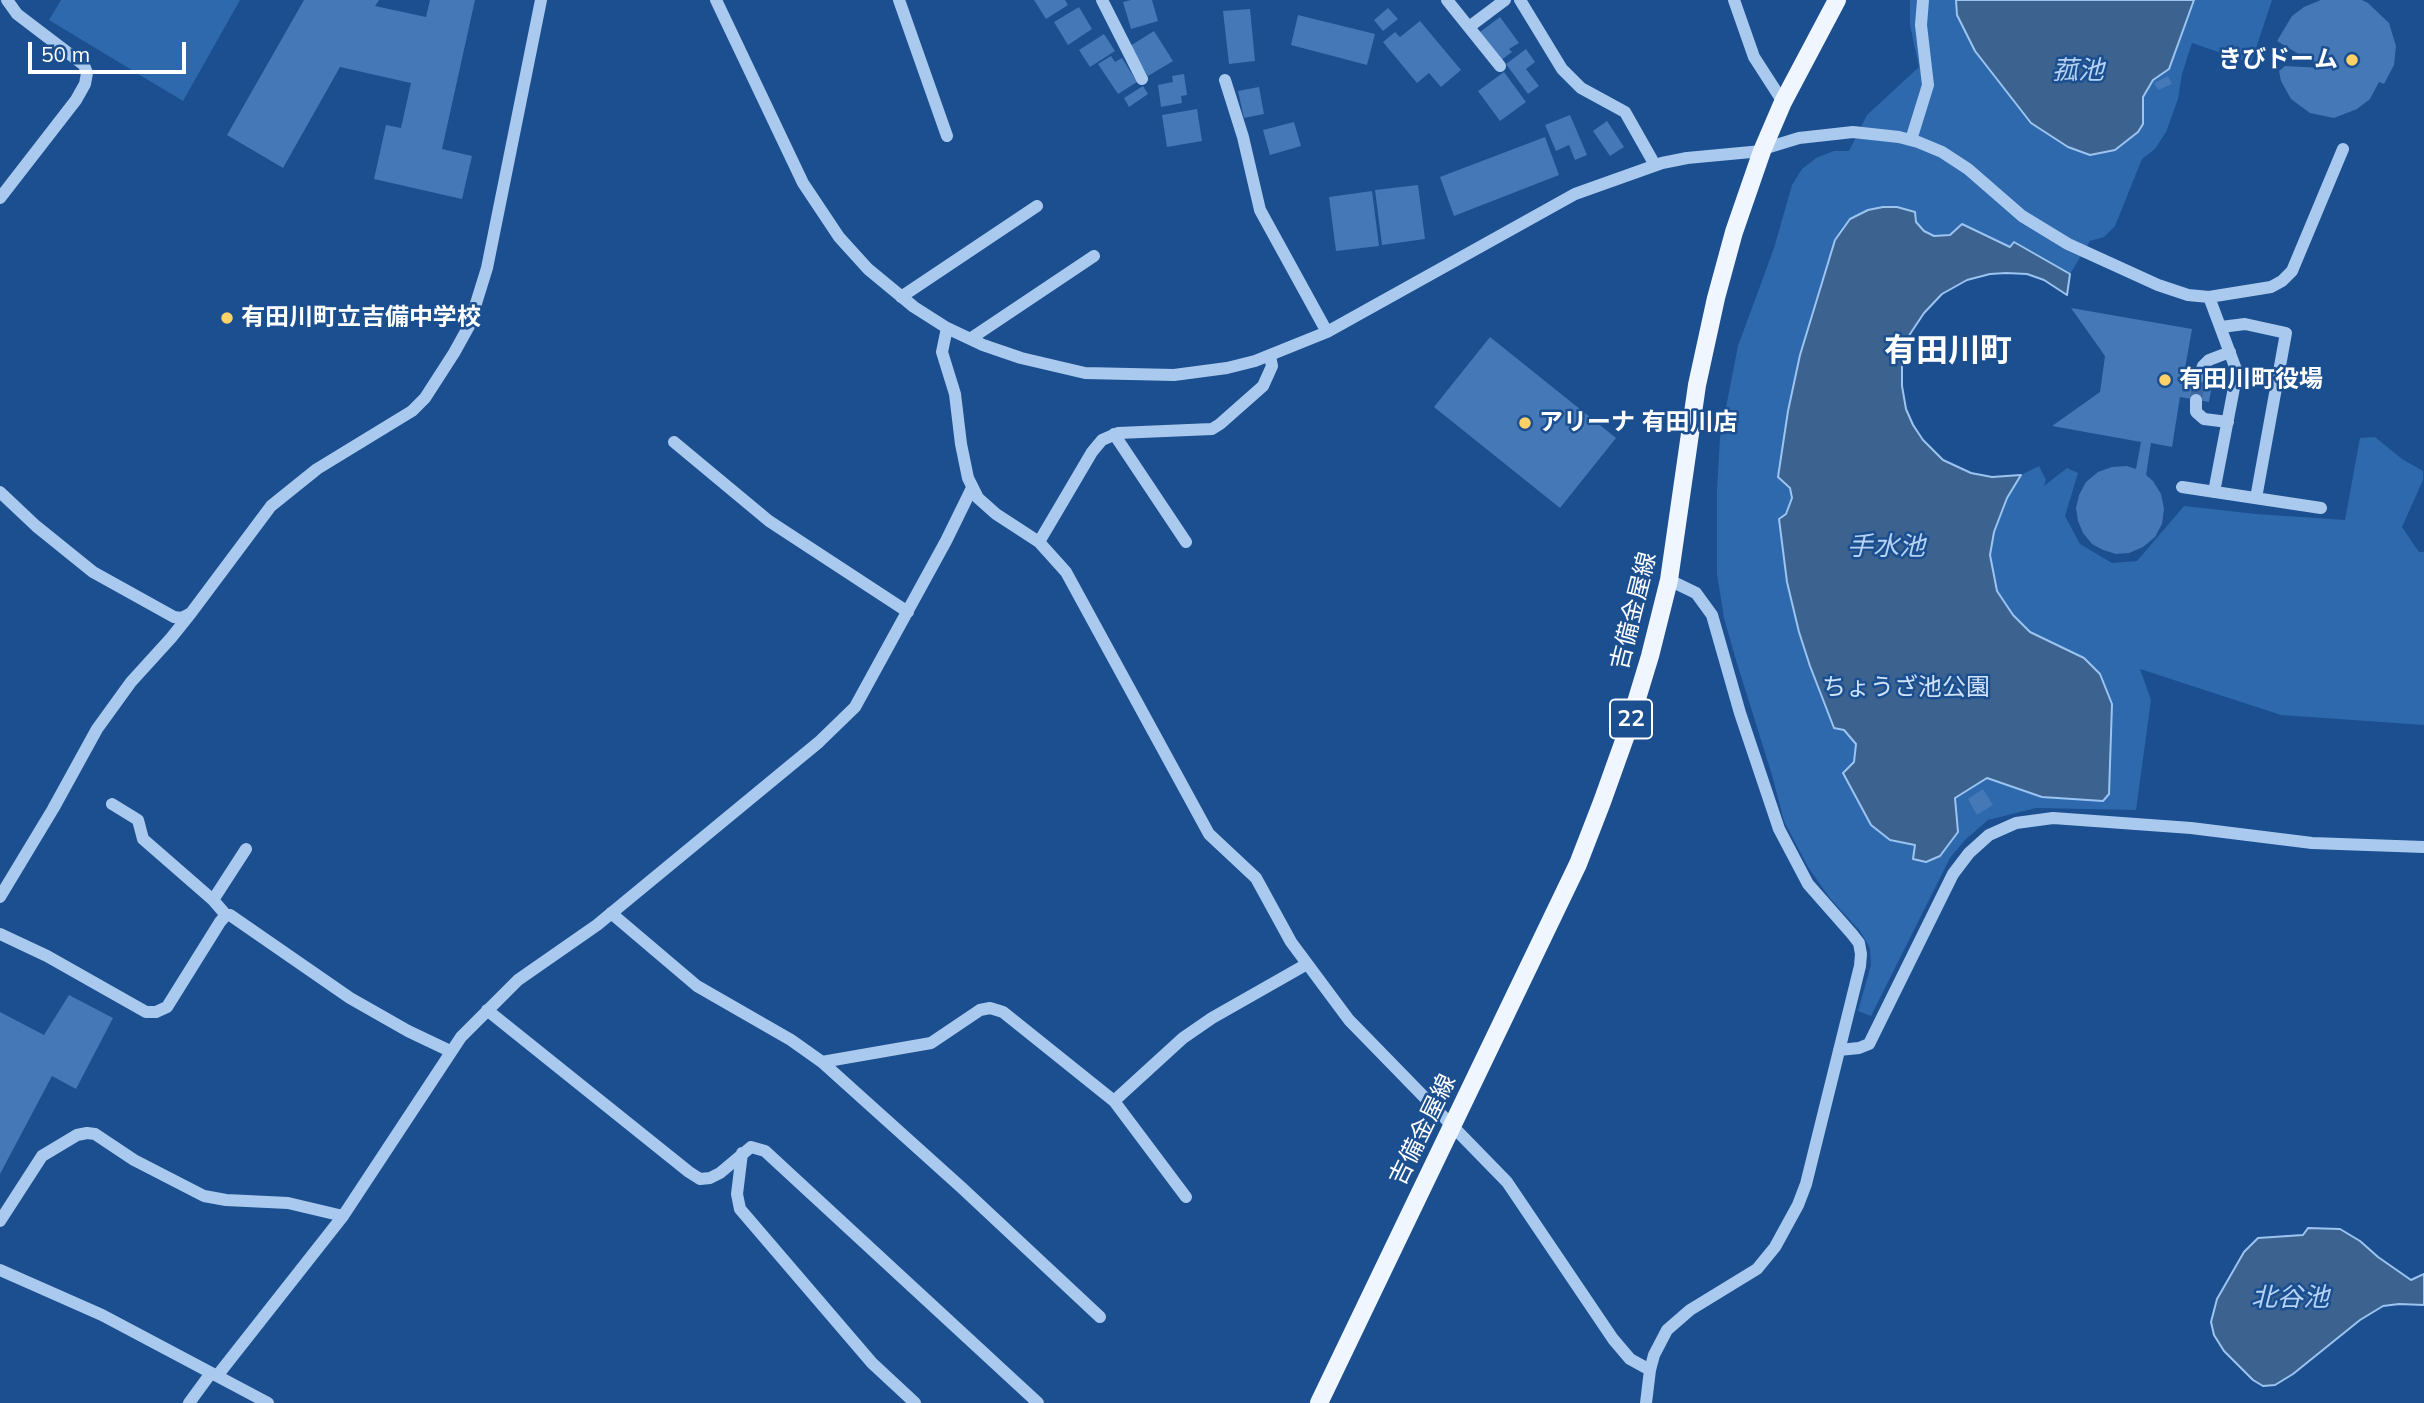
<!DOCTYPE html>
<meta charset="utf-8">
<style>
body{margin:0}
#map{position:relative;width:2424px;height:1403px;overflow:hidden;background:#1b4f8f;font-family:Mulish,sans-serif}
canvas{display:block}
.scale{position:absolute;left:28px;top:42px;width:158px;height:32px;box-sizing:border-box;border:4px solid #fff;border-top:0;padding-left:9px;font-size:21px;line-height:24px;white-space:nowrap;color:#fff;-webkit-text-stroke:5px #1b4f8f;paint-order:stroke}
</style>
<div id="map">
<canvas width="2424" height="1403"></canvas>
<div class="scale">50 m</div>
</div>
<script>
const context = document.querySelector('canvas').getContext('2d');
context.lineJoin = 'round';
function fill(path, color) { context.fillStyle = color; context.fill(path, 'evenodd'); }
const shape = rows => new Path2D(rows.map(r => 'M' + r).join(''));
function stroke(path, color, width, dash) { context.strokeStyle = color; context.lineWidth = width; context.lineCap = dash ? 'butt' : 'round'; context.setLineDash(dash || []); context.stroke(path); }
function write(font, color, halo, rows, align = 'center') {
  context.font = font + ' Mulish,"Noto Sans JP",sans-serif'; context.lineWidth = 5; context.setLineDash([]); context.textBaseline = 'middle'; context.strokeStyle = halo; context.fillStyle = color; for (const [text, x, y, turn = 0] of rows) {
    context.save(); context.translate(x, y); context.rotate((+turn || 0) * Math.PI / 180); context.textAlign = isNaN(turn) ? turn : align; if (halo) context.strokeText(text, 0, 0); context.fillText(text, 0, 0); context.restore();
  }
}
fill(shape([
 [61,0,240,0,183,101,49,20],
 [1910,0,2272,0,2251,63,2192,43,2182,74,2178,99,2166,132,2155,149,2142,159,2115,226,2104,237,2090,241,2070,274,2067,295,2044,280,2027,274,1990,274,1967,280,1942,294,1924,313,1910,334,1902,360,1902,386,1906,409,1923,440,1934,452,1943,460,1971,473,1992,477,2008,477,2021,475,2039,466,2046,480,2044,486,2067,468,2078,473,2065,516,2080,544,2112,563,2137,561,2184,506,2256,514,2345,520,2360,438,2375,437,2402,459,2423,471,2423,480,2402,527,2419,552,2424,552,2424,725,2281,715,2140,669,2151,700,2136,810,2036,808,1988,820,1965,840,1950,858,1871,1016,1858,1011,1871,965,1870,948,1860,931,1829,897,1808,867,1784,821,1772,775,1736,660,1724,618,1717,574,1717,489,1720,438,1738,346,1774,248,1792,185,1802,169,1816,158,1834,151,1849,151,1867,115,1919,67,1910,25]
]), '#2e69ad');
const water = shape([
 [1956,0,2194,0,2169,69,2153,80,2143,97,2143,124,2138,132,2115,150,2090,155,2068,147,2031,123,1975,51,1957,15,1956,0],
 [1883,207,1897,207,1915,212,1916,222,1924,231,1934,236,1950,235,1962,224,2010,247,2014,242,2070,274,2067,295,2044,280,2027,274,2006,273,1990,274,1967,280,1942,294,1924,313,1910,334,1902,360,1902,386,1906,409,1913,425,1923,440,1943,460,1971,473,1992,477,2021,475,2007,498,1994,532,1990,555,1997,591,2013,615,2030,632,2084,658,2100,674,2112,704,2109,794,2103,801,2042,797,1987,778,1955,798,1958,832,1940,856,1926,862,1913,859,1915,845,1890,840,1871,825,1843,773,1854,762,1856,744,1844,730,1834,728,1810,666,1799,632,1787,582,1779,519,1786,514,1792,498,1790,488,1778,477,1788,411,1800,355,1835,240,1850,219,1868,210,1883,207],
 [2308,1228,2340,1229,2360,1241,2378,1257,2411,1280,2424,1274,2424,1305,2399,1304,2383,1306,2360,1320,2293,1374,2275,1385,2263,1386,2253,1380,2224,1351,2214,1335,2211,1322,2217,1299,2244,1252,2258,1238,2303,1235,2308,1228]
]);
fill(water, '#3c6290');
stroke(water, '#9cc4f0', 2);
fill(shape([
 [304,0,379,0,375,6,426,17,430,0,475,0,442,149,472,156,462,199,374,179,386,125,401,128,411,83,340,67,283,168,227,135],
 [1034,0,1065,0,1068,5,1046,19],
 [1131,0,1152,0,1158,21,1131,29,1123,2],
 [2321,0,2362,0,2368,3,2389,23,2396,46,2394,65,2384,84,2379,82,2370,99,2357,109,2334,118,2310,113,2291,99,2281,81,2279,71,2285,66,2322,68,2277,41,2292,16,2304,7],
 [1079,7,1092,29,1068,45,1054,22],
 [1388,8,1398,19,1383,31,1374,20],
 [1250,9,1255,61,1229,64,1223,11],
 [1298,15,1375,34,1367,65,1291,45],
 [1500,17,1519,43,1509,49,1512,52,1501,60,1480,32],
 [1420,21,1461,70,1441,87,1429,73,1417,83,1383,42,1395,32,1400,37],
 [1154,31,1173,61,1148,76,1130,46],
 [1104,34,1115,51,1090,67,1079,50],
 [1526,49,1535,62,1526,69,1539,86,1528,94,1506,64],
 [1111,56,1115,62,1122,58,1137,82,1118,94,1098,64],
 [1504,72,1526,102,1500,121,1478,91],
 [1184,74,1187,95,1181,96,1182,103,1161,107,1158,85,1173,82,1172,76],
 [2168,76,2172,84,2158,90,2154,83],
 [1143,86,1148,94,1129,107,1124,98],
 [1259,87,1264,114,1244,118,1238,91],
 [1197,109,1202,141,1167,147,1162,115],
 [1570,115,1587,155,1575,160,1569,145,1556,151,1545,125],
 [1607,121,1624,147,1610,156,1593,131],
 [1294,122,1301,146,1270,155,1263,130],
 [1545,137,1559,175,1454,216,1440,177],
 [1418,185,1425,239,1382,245,1375,190],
 [1372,191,1379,246,1336,251,1329,197],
 [2071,308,2192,329,2184,374,2213,379,2209,402,2180,397,2172,447,2151,443,2146,475,2153,481,2161,494,2164,509,2162,524,2155,537,2143,547,2129,553,2116,554,2103,550,2092,544,2083,533,2078,521,2076,508,2079,495,2086,482,2098,472,2112,467,2127,466,2136,469,2141,442,2052,426,2100,392,2105,356],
 [1490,337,1616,438,1560,508,1434,407],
 [1983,789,1993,805,1977,815,1968,799],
 [69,995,113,1018,76,1089,52,1076,0,1174,0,1012,44,1035]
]), '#4478b7');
stroke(shape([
 [2196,400,2199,377]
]), '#3d69a0', 12, [12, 6]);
stroke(shape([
 [716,0,803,183,839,237,868,269,914,307,947,328,983,345,1021,358,1085,373,1174,375,1227,368,1255,361,1327,332,1575,194,1662,163,1687,158,1762,151],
 [899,0,947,136],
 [1102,0,1142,79],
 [1447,0,1500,66],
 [1520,0,1562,69,1581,88,1625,112,1655,165],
 [1734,0,1754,57,1783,102],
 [1469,27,1505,0],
 [1225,80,1243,137,1260,210,1327,332],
 [1911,140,1928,85,1921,25,1923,0],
 [1763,149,1799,138,1853,132,1899,137,1918,142,1942,152,1968,169,2022,216,2068,244,2158,285,2188,295,2209,297,2271,287,2282,281,2292,271,2343,149],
 [0,198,76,100,85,84,87,73,84,65,17,14,7,0],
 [901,297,1037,206],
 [2209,297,2237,372,2214,492],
 [2221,327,2245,324,2286,333,2256,498],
 [947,328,942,352,955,394,961,444,968,478,978,498,996,514,1039,542,1066,572,1209,834,1256,878,1291,942,1349,1020,1507,1182,1613,1339,1630,1359,1650,1370],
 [970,339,1094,256],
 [2199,377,2203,366,2209,360,2230,352],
 [2196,400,2196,412,2204,419,2228,422],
 [1114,434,1186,542],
 [674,442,769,521,908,612],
 [2182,487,2321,508],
 [0,492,36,526,93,572,174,617,182,618,191,613,271,506,317,469,412,411,425,398,454,353,469,326,487,268,541,0],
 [1039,542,1092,452,1102,440,1118,433,1212,429,1220,424,1263,386,1272,366,1270,356],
 [112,804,138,820,143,839,213,900,226,915],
 [0,897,53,809,97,729,131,682,171,638,191,613],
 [213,900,246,849],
 [611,913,697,986,791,1040,822,1062,962,1188,1100,1317],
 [0,934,47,956,146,1012,156,1012,167,1007,220,922,226,915,230,915,350,998,408,1031,450,1051],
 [487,1010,689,1172,700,1179,710,1178,720,1173,751,1147,765,1151,1038,1403],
 [1839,1050,1859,1048,1869,1044,1953,874,1969,853,1989,835,2016,823,2053,818,2191,828,2312,843,2424,847],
 [822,1062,931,1043,980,1010,990,1008,1003,1012,1114,1101,1186,1197],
 [1114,1101,1183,1038,1212,1018,1307,964],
 [742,1153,737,1194,740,1209,872,1363,915,1403],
 [0,1221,42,1156,77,1135,87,1133,95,1134,134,1160,204,1196,226,1200,288,1203,343,1216],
 [0,1270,102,1315,268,1403],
 [217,1376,343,1216,461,1037,518,980,597,925,819,742,855,707,946,541,972,488],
 [189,1403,211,1373],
 [1646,1403,1650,1370,1654,1355,1667,1330,1690,1310,1757,1269,1775,1247,1798,1205,1806,1184,1860,966,1861,954,1859,943,1852,934,1808,884,1779,829,1740,713,1712,615,1696,593,1669,580]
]), '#a9c9ee', 12);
stroke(shape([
 [1319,1403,1578,864,1602,802,1626,735,1650,656,1669,580,1697,385,1716,298,1734,232,1762,151,1783,102,1837,0]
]), '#f0f6ff', 18);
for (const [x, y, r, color] of [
 [2352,60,7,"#ffd166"],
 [227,318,7,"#ffd166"],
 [2165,380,7,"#ffd166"],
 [1525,423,7,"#ffd166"]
]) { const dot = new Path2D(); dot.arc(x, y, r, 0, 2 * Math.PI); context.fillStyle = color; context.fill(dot); stroke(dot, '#1b4f8f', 2.5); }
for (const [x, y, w] of [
 [1631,719,42]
]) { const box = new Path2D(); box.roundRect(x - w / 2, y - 19.5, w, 39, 5); context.fillStyle = '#1b4f8f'; context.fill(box); stroke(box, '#fff', 2); }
write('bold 23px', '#fff', null, [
 ["22",1631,719]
]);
write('bold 24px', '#fff', '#1b4f8f', [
 ["きびドーム",2338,60,"right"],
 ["有田川町立吉備中学校",241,318],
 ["有田川町役場",2179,380],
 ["アリーナ 有田川店",1539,423]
], 'left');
write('24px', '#fff', '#1b4f8f', [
 ["吉備金屋線",1634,611,-76],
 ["吉備金屋線",1423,1130,-64]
]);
write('24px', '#cfe3fa', '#1b4f8f', [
 ["ちょうざ池公園",1906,688]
]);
write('italic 26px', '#b5d3f5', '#1b4f8f', [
 ["菰池",2078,71],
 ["手水池",1886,547],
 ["北谷池",2290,1298]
]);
write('bold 32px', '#fff', '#1b4f8f', [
 ["有田川町",1948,351]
]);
</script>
